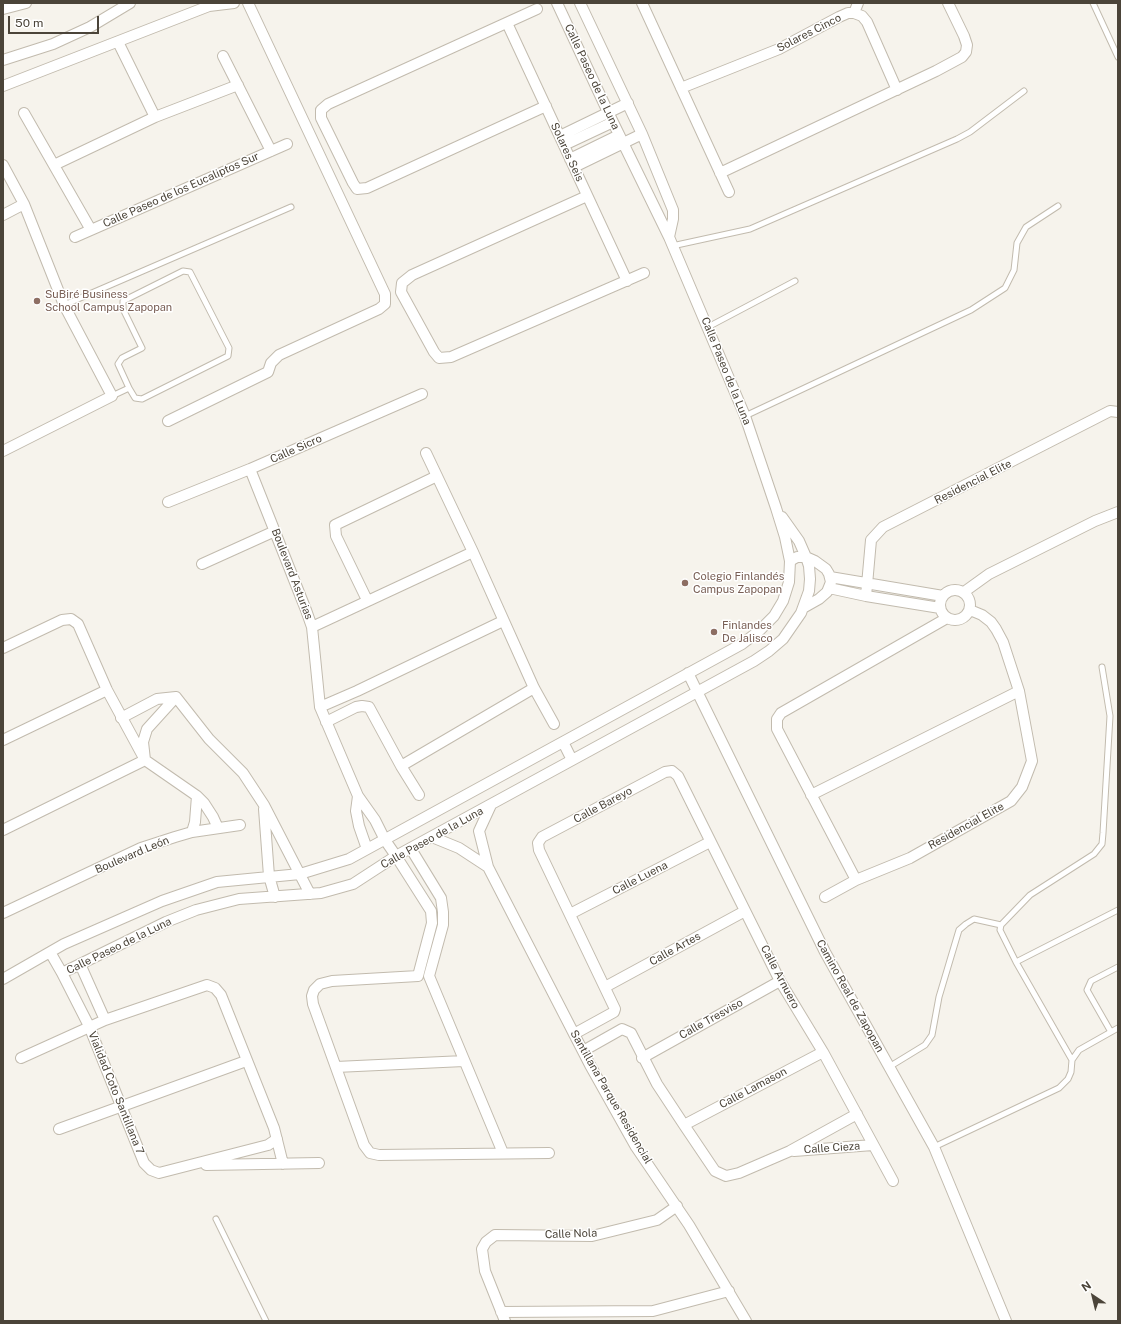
<!DOCTYPE html>
<meta charset="utf-8">
<style>
body{margin:0}
#map{position:relative;width:1121px;height:1324px;overflow:hidden;background:#f6f3ec;font-family:"Public Sans",sans-serif}
canvas{display:block}
.frame{position:absolute;inset:0;border:4px solid #4b4439;pointer-events:none}
.north{position:absolute;left:1073px;top:1276px;width:40px;height:40px;-webkit-text-stroke:3px #fff;paint-order:stroke;rotate:325deg;font-size:11px;font-weight:700;line-height:16px;text-align:center;color:#4b4439}
.north::after{content:'';display:block;margin:auto;width:14px;height:18px;background:#4b4439;clip-path:polygon(50% 0,100% 100%,50% 72%,0 100%)}
.scale{position:absolute;left:8px;top:16px;width:91px;height:18px;box-sizing:border-box;border:2px solid #4b4439;border-top:0;padding-left:5px;font-size:12px;line-height:14px;white-space:nowrap;color:#4b4439;-webkit-text-stroke:3px #fff;paint-order:stroke}
</style>
<div id="map">
<canvas width="1121" height="1324"></canvas>
<div class="frame"></div>
<div class="north">N</div>
<div class="scale">50 m</div>
</div>
<script>
const context = document.querySelector('canvas').getContext('2d');
context.lineJoin = 'round';
const shape = rows => new Path2D(rows.map(r => 'M' + r).join(''));
function stroke(path, color, width, dash) { context.strokeStyle = color; context.lineWidth = width; context.lineCap = dash ? 'butt' : 'round'; context.setLineDash(dash || []); context.stroke(path); }
function write(font, color, halo, rows, align = 'center') {
  context.font = font + ' "Public Sans",sans-serif'; context.lineWidth = 3; context.setLineDash([]); context.textBaseline = 'middle'; context.strokeStyle = halo; context.fillStyle = color; for (const [text, x, y, turn = 0] of rows) {
    context.save(); context.translate(x, y); context.rotate((+turn || 0) * Math.PI / 180); context.textAlign = isNaN(turn) ? turn : align; if (halo) context.strokeText(text, 0, 0); context.fillText(text, 0, 0); context.restore();
  }
}
const service = shape([
 [1093,3,1118,57],
 [672,246,750,229,957,139,970,132,1024,91],
 [64,305,291,207],
 [708,327,795,281],
 [112,396,129,388,135,398,142,399,228,356,229,348,190,272,183,271,123,301,123,309,142,348,122,358,118,364,129,388],
 [745,416,971,310,1005,288,1014,270,1017,243,1026,227,1058,206],
 [1016,962,1000,930,1001,925,1030,895,1094,854,1102,844,1103,833,1110,716,1102,667],
 [1111,1032,1087,990,1091,981,1118,967],
 [1072,1060,1016,962,1118,910],
 [889,1067,925,1045,932,1035,939,997,959,930,966,924,974,919,1001,925],
 [934,1147,1059,1088,1068,1079,1071,1072,1072,1060,1079,1050,1118,1028],
 [216,1219,266,1321]
]);
const minor = shape([
 [580,3,642,134,673,210,673,219,669,237],
 [642,3,729,192],
 [3,9,26,3],
 [537,9,328,104,321,110,321,118,353,183,357,189,367,188,546,106],
 [854,13,858,3],
 [507,23,627,281],
 [118,42,155,117],
 [223,56,271,151],
 [3,60,53,44,90,27,130,3],
 [3,86,209,6,234,3],
 [681,88,779,49,839,17,848,13,854,13,862,16,867,22,897,90],
 [24,113,91,230],
 [560,136,628,103],
 [564,145,613,122],
 [570,159,619,135],
 [3,165,24,204,64,305,112,396,3,451],
 [54,165,155,117,238,85],
 [574,167,642,134],
 [720,173,936,71,962,57,966,52,967,45,964,36,948,3],
 [587,196,412,275,402,283,401,292,434,352,439,358,451,357,644,273],
 [3,215,24,204],
 [75,237,287,144],
 [168,421,268,372,271,363,279,355,379,309,385,304,385,294,248,3],
 [426,453,473,552,534,688,554,724],
 [250,469,306,610,312,627,320,707,358,796,375,820,385,840,396,856,431,911,432,923,418,976,332,981,320,984,314,990,312,996,313,1004,364,1145,370,1153,379,1155,549,1153],
 [168,502,250,469,422,394],
 [790,561,797,557,806,557,815,561,826,569,829,574,831,582,827,592,819,599,803,608],
 [202,564,275,531],
 [830,577,943,596],
 [829,588,866,596,940,608],
 '940 605a15 15 0 1 1 30 0a15 15 0 1 1-30 0Z',
 [964,592,989,574,1095,521,1118,512],
 [866,596,871,540,883,527,1110,411,1118,412],
 [367,600,336,536,335,525,437,476],
 [312,627,473,552],
 [3,648,62,620,71,619,78,624,107,690,145,760,197,796,195,822,192,832],
 [688,673,825,952,934,1147,1006,1321],
 [176,697,209,739,243,773,264,805,310,894],
 [320,707,357,691,503,621],
 [121,718,157,699,176,697],
 [326,722,356,707,362,706,369,707,401,766,419,795],
 [3,740,107,690],
 [563,742,572,760],
 [401,766,534,688],
 [811,795,1019,691],
 [197,796,204,803,213,817,218,828],
 [358,796,356,811,359,826,367,849],
 [491,805,479,831,488,867,590,1065,636,1147,689,1225,746,1321],
 [264,809,269,876,275,897],
 [3,830,145,760,143,742,147,729,176,697],
 [432,837,459,848,488,867],
 [411,849,441,898,443,912,443,925,429,976,503,1153],
 [856,880,777,729,777,719,781,713,947,618],
 [825,897,856,880,910,858,1011,801,1022,787,1032,761,1019,691,1003,642,996,629,991,622,982,615,970,610],
 [3,913,141,848,175,837,192,832,240,825],
 [570,914,710,842],
 [50,952,62,973,166,922,196,910,239,899,321,893,353,884,396,856,754,661,769,651,783,639,801,613,809,591,810,579,809,566,806,557,799,541,782,517],
 [80,964,105,1020],
 [62,973,89,1026,144,1163,151,1170,159,1173,268,1145,277,1139],
 [3,979,64,944,162,901,217,882,300,874,349,859,742,644,759,631,774,616,783,601,789,582,790,561,785,537,776,508,745,416,669,237,608,112,557,3],
 [605,987,745,911],
 [574,1034,614,1012,615,1009,539,850,538,843,542,837,665,772,672,771,678,776,780,981,823,1052,893,1181],
 [583,1051,622,1029,631,1033,657,1084,684,1125,715,1171,726,1176,739,1173,790,1151,857,1114],
 [21,1058,105,1020,207,985,215,988,221,995,274,1128,283,1164],
 [642,1058,780,981],
 [336,1067,464,1061],
 [684,1125,823,1052],
 [59,1129,246,1061],
 [794,1151,873,1145],
 [206,1165,319,1163],
 [501,1312,653,1311,729,1291],
 [505,1321,485,1271,482,1249,486,1242,495,1235,592,1236,657,1220,677,1206]
]);
stroke(service, '#c2bbae', 7);
stroke(minor, '#c2bbae', 12);
stroke(service, '#fff', 5);
stroke(minor, '#fff', 10);
for (const [x, y, r, color] of [
 [37,301,4,"#8d6e63"],
 [685,583,4,"#8d6e63"],
 [714,632,4,"#8d6e63"]
]) { const dot = new Path2D(); dot.arc(x, y, r, 0, 2 * Math.PI); context.fillStyle = color; context.fill(dot); stroke(dot, '#fff', 1.5); }
write('11px', '#4b4439', '#fff', [
 ["Solares Cinco",809,33,-27],
 ["Calle Paseo de la Luna",592,77,65],
 ["Solares Seis",567,152,65],
 ["Calle Paseo de los Eucaliptos Sur",181,190,-24],
 ["Calle Paseo de la Luna",726,371,68],
 ["Calle Sicro",296,449,-24],
 ["Residencial Elite",973,482,-27],
 ["Boulevard Asturias",292,574,69],
 ["Calle Bareyo",603,805,-28],
 ["Residencial Elite",966,826,-29],
 ["Calle Paseo de la Luna",432,838,-29],
 ["Boulevard León",132,855,-23],
 ["Calle Luena",640,878,-27],
 ["Calle Paseo de la Luna",119,946,-26],
 ["Calle Artes",675,949,-29],
 ["Calle Arnuero",780,977,62],
 ["Camino Real de Zapopan",850,996,61],
 ["Calle Tresviso",711,1019,-29],
 ["Calle Lamason",753,1088,-28],
 ["Vialidad Coto Santillana 7",116,1093,68],
 ["Santillana Parque Residencial",611,1097,60],
 ["Calle Cieza",832,1148,-4],
 ["Calle Nola",571,1234,-2]
]);
write('11px', '#785e54', '#fff', [
 ["SuBiré Business",45,295],
 ["School Campus Zapopan",45,308],
 ["Colegio Finlandés",693,577],
 ["Campus Zapopan",693,590],
 ["Finlandes",722,626],
 ["De Jalisco",722,639]
], 'left');
</script>
